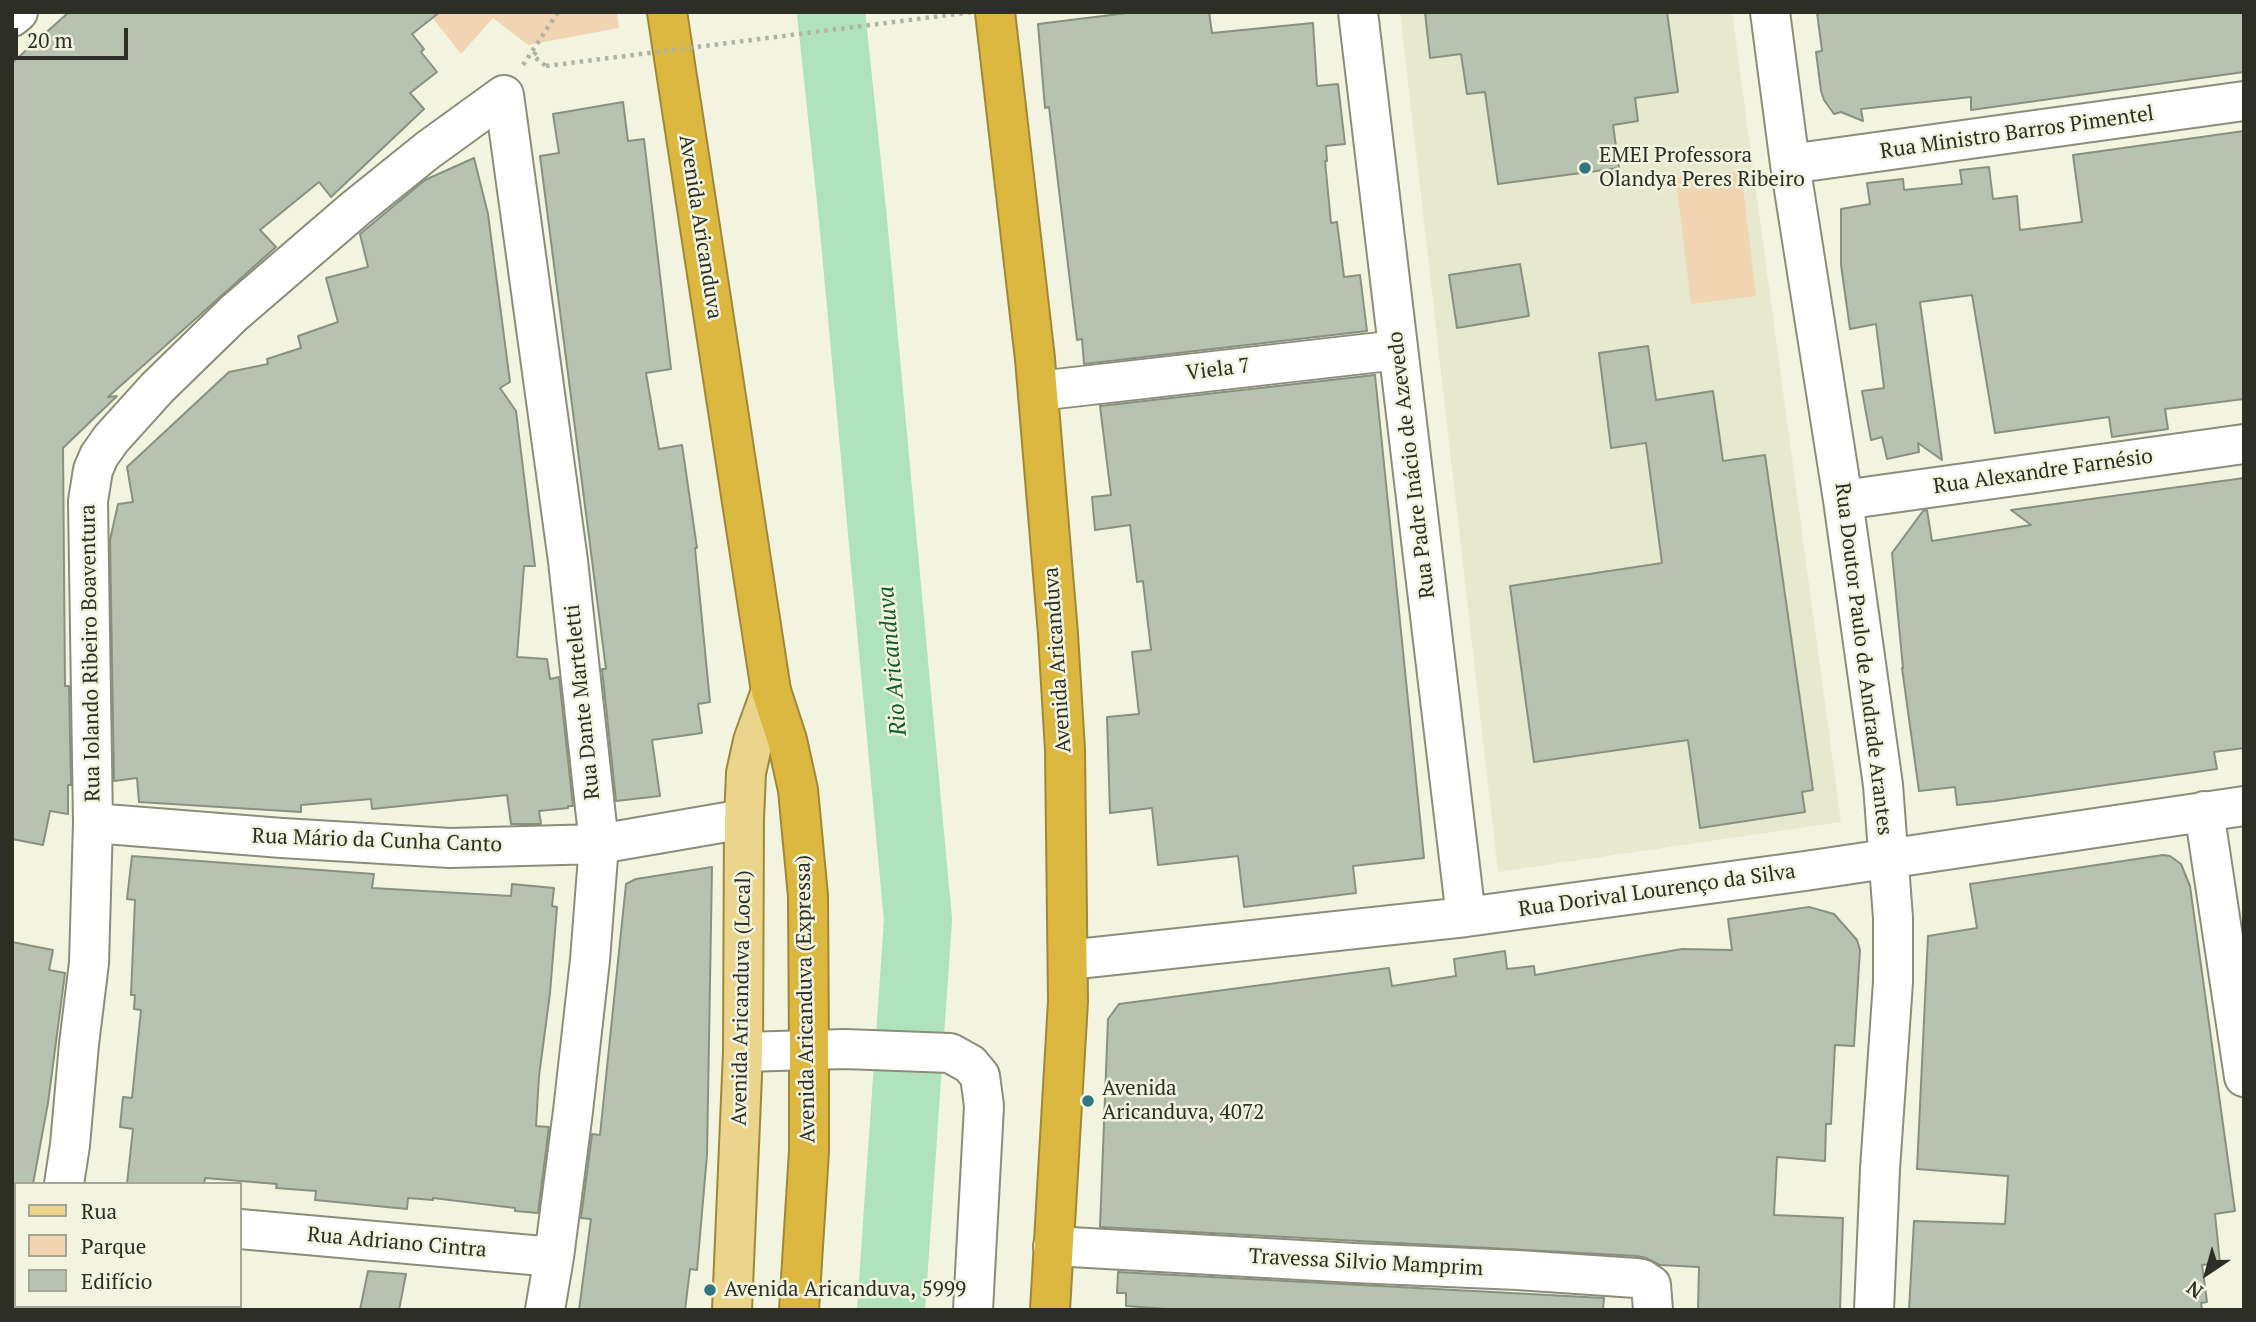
<!DOCTYPE html>
<meta charset="utf-8">
<style>
body{margin:0}
#map{position:relative;width:2256px;height:1322px;overflow:hidden;background:#f2f4df;font-family:"PT Serif",serif}
canvas{display:block}
.frame{position:absolute;inset:0;border:14px solid #2d2e26;pointer-events:none}
.legend{position:absolute;left:14px;top:1182px;width:228px;height:126px;box-sizing:border-box;background:#f2f4df;border:2px solid #a3a595;margin:0;padding:9px 12px;list-style:none;font-size:21px;color:#2d2e26}
.legend li{display:flex;align-items:center;gap:14px;height:35px}
.legend b{width:35px;border:2px solid #a3a595}
.north{position:absolute;left:2172px;top:1238px;width:70px;height:70px;-webkit-text-stroke:5px #f2f4df;paint-order:stroke;rotate:216deg;font-size:19px;font-weight:700;line-height:28px;text-align:center;color:#2d2e26}
.north::after{content:'';display:block;margin:auto;width:24px;height:32px;background:#2d2e26;clip-path:polygon(50% 0,100% 100%,50% 72%,0 100%)}
.scale{position:absolute;left:14px;top:28px;width:114px;height:32px;box-sizing:border-box;border:4px solid #2d2e26;border-top:0;padding-left:9px;font-size:21px;line-height:24px;white-space:nowrap;color:#2d2e26;-webkit-text-stroke:5px #f2f4df;paint-order:stroke}
</style>
<div id="map">
<canvas width="2256" height="1322"></canvas>
<div class="frame"></div>
<ul class="legend">
<li><b style="height:9px;background:#ebd48c"></b>Rua</li>
<li><b style="height:19px;background:#f1d4b1"></b>Parque</li>
<li><b style="height:19px;background:#b8c2b0"></b>Edifício</li>
</ul>
<div class="north">N</div>
<div class="scale">20 m</div>
</div>
<script>
const context = document.querySelector('canvas').getContext('2d');
context.lineJoin = 'round';
function fill(path, color) { context.fillStyle = color; context.fill(path, 'evenodd'); }
const shape = rows => new Path2D(rows.map(r => 'M' + r).join(''));
function stroke(path, color, width, dash) { context.strokeStyle = color; context.lineWidth = width; context.lineCap = dash ? 'butt' : 'round'; context.setLineDash(dash || []); context.stroke(path); }
function write(font, color, halo, rows, align = 'center') {
  context.font = font + ' "PT Serif",serif'; context.lineWidth = 5; context.setLineDash([]); context.textBaseline = 'middle'; context.strokeStyle = halo; context.fillStyle = color; for (const [text, x, y, turn = 0] of rows) {
    context.save(); context.translate(x, y); context.rotate((+turn || 0) * Math.PI / 180); context.textAlign = isNaN(turn) ? turn : align; if (halo) context.strokeText(text, 0, 0); context.fillText(text, 0, 0); context.restore();
  }
}
fill(shape([
 [1400,12,1732,12,1841,822,1498,872]
]), '#e6e9cd');
fill(shape([
 [428,12,617,12,619,28,528,45,493,18,461,54],
 [1741,171,1756,296,1691,304,1676,178]
]), '#f1d4b1');
stroke(shape([
 [831,12,853,220,918,920,891,1310]
]), '#b0e3bc', 68);
const building = shape([
 [69,12,440,12,412,34,424,49,421,52,437,72,410,93,424,109,331,197,319,182,260,230,276,247,108,397,117,396,63,448,65,686,69,686,71,785,68,785,68,814,50,811,43,845,12,839,12,63,69,12],
 [1135,12,1209,12,1212,33,1313,23,1317,86,1338,84,1345,144,1326,146,1327,161,1325,161,1331,223,1337,222,1344,277,1360,275,1367,331,1084,364,1082,339,1077,340,1049,107,1045,108,1038,24,1135,12],
 [1425,12,1667,12,1678,92,1635,98,1638,121,1613,125,1619,168,1498,184,1485,92,1467,94,1461,54,1430,58,1425,12],
 [1817,12,2244,12,2244,72,1971,110,1971,97,1861,109,1863,121,1841,112,1834,114,1824,100,1821,91,1816,52,1822,51,1817,12],
 [623,102,628,141,644,139,671,369,646,373,659,449,682,445,697,548,695,548,710,702,698,704,702,733,652,740,660,796,616,801,602,669,606,669,540,156,559,153,553,114,623,102],
 [2244,131,2244,399,2165,409,2168,429,2112,437,2109,417,1995,433,1972,295,1920,302,1942,460,1918,443,1919,452,1887,459,1882,437,1871,440,1862,391,1884,388,1876,324,1850,329,1841,265,1841,209,1870,204,1867,183,1903,179,1904,190,1962,184,1960,170,1989,167,1993,199,2017,196,2020,230,2082,222,2073,155,2244,131],
 [474,158,488,214,510,382,500,388,516,411,535,566,524,566,517,657,547,659,550,679,559,677,573,806,568,806,568,808,539,811,541,824,511,824,507,795,372,809,371,799,301,805,301,812,139,802,137,778,114,781,110,540,118,504,133,502,127,467,229,372,268,364,267,359,301,348,298,336,338,322,326,278,368,267,360,234,425,180,474,158],
 [1520,264,1529,316,1457,328,1449,275,1520,264],
 [1648,346,1656,400,1713,391,1723,461,1765,455,1813,790,1802,792,1805,812,1700,828,1688,740,1534,762,1510,586,1662,563,1646,443,1611,448,1599,353,1648,346],
 [1375,375,1424,858,1353,866,1356,893,1244,907,1238,856,1158,865,1152,808,1110,813,1107,717,1139,714,1132,652,1151,650,1143,581,1137,582,1130,525,1095,530,1092,497,1111,495,1100,406,1375,375],
 [2244,478,2244,748,2214,752,2217,769,1995,801,1957,805,1955,787,1919,791,1902,668,1903,668,1892,553,1923,511,1927,510,1932,541,2031,525,2011,510,2244,478],
 [2163,855,2170,856,2181,864,2190,886,2235,1211,2215,1214,2220,1263,2202,1265,2207,1302,2201,1303,2202,1310,1909,1310,1914,1221,2005,1224,2008,1176,1917,1169,1928,936,1977,928,1970,884,2163,855],
 [132,856,374,874,372,888,511,896,512,884,554,888,552,906,557,907,550,993,539,1076,536,1126,549,1127,538,1213,515,1211,515,1208,433,1198,433,1200,408,1198,407,1209,315,1200,316,1191,276,1188,277,1184,205,1178,204,1184,127,1184,133,1129,120,1127,123,1097,132,1098,141,1010,134,1009,135,995,131,995,135,900,127,899,132,856],
 [712,867,707,1155,697,1270,690,1269,685,1310,579,1310,591,1219,581,1218,592,1134,600,1135,626,884,636,879,712,867],
 [1809,907,1834,914,1857,940,1860,950,1854,1046,1835,1045,1831,1124,1826,1124,1825,1161,1777,1157,1774,1215,1843,1218,1840,1310,1698,1310,1699,1267,1660,1265,1646,1258,1637,1256,1100,1227,1108,1019,1119,1004,1389,968,1392,986,1456,976,1454,959,1505,951,1507,969,1534,966,1535,975,1682,949,1732,950,1728,919,1809,907],
 [12,942,53,950,49,970,65,973,48,1103,33,1184,16,1184,16,1212,12,1212,12,942],
 [368,1271,406,1274,399,1310,360,1310,368,1271],
 [1118,1272,1604,1298,1603,1310,1180,1310,1126,1306,1126,1293,1117,1293,1118,1272]
]);
fill(building, '#b8c2b0');
stroke(building, '#879180', 2);
const minor = shape([
 [1358,12,1466,917],
 [1770,12,1790,164,1843,500,1883,785,1893,918,1893,982,1880,1169,1874,1310],
 [12,17,18,12],
 [1790,164,2244,101],
 [1038,391,1398,350],
 [1843,500,2244,444],
 [2204,811,2244,1077],
 [93,823,282,838,450,848,599,844,744,819],
 [1068,960,1466,917,1805,871,2244,806],
 [743,1052,845,1049,950,1053,970,1064,980,1076,984,1106,973,1310],
 [64,1184,70,1145,79,1044,89,963,93,823,88,501,93,470,99,456,111,439,157,388,234,313,356,208,428,150,504,95,568,561,599,844,590,960,573,1111,554,1257,545,1310],
 [240,1229,554,1257],
 [1053,1246,1354,1263,1518,1270,1636,1278,1642,1279,1651,1285,1653,1310],
 [42,1310,43,1306]
]);
const major = shape([
 [732,1310,743,1052,744,819,746,773,753,741,771,691]
]);
const highway = shape([
 [667,12,771,691,787,740,798,790,808,896,809,1050,809,1151,799,1310],
 [995,12,1035,359,1058,634,1065,750,1068,1001,1050,1310]
]);
stroke(minor, '#8b8d7a', 42);
stroke(major, '#9f8837', 42);
stroke(highway, '#9f8837', 42);
stroke(shape([
 [536,52,533,56,546,66],
 [523,65,558,12]
]), '#b1b3a2', 4.5, [3.5, 5]);
stroke(minor, '#fff', 38);
stroke(major, '#ebd48c', 38);
stroke(highway, '#ddb840', 38);
stroke(shape([
 [546,66,973,12]
]), '#b1b3a2', 4.5, [3.5, 5]);
for (const [x, y, r, color] of [
 [1585,168,7,"#307683"],
 [1088,1101,7,"#307683"],
 [710,1290,7,"#307683"]
]) { const dot = new Path2D(); dot.arc(x, y, r, 0, 2 * Math.PI); context.fillStyle = color; context.fill(dot); stroke(dot, '#f2f4df', 2.5); }
write('21px', '#2d2e26', '#f2f4df', [
 ["Rua Ministro Barros Pimentel",2017,133,-8],
 ["Avenida Aricanduva",700,227,81],
 ["Viela 7",1218,370,-7],
 ["Rua Padre Inácio de Azevedo",1412,465,-97],
 ["Rua Alexandre Farnésio",2043,472,-8],
 ["Rua Iolando Ribeiro Boaventura",91,653,-91],
 ["Rua Doutor Paulo de Andrade Arantes",1863,659,83],
 ["Avenida Aricanduva",1058,660,-94],
 ["Rua Dante Marteletti",583,702,-96],
 ["Rua Mário da Cunha Canto",377,841,2],
 ["Rua Dorival Lourenço da Silva",1657,891,-8],
 ["Avenida Aricanduva (Local)",742,998,-89],
 ["Avenida Aricanduva (Expressa)",806,999,-91],
 ["Rua Adriano Cintra",397,1243,5],
 ["Travessa Silvio Mamprim",1366,1263,3]
]);
write('21px', '#2d2e26', '#f2f4df', [
 ["EMEI Professora",1599,156],
 ["Olandya Peres Ribeiro",1599,180],
 ["Avenida",1102,1089],
 ["Aricanduva, 4072",1102,1113],
 ["Avenida Aricanduva, 5999",724,1290]
], 'left');
write('italic 23px', '#0a5b2d', '#f2f4df', [
 ["Rio Aricanduva",893,661,-95]
]);
</script>
